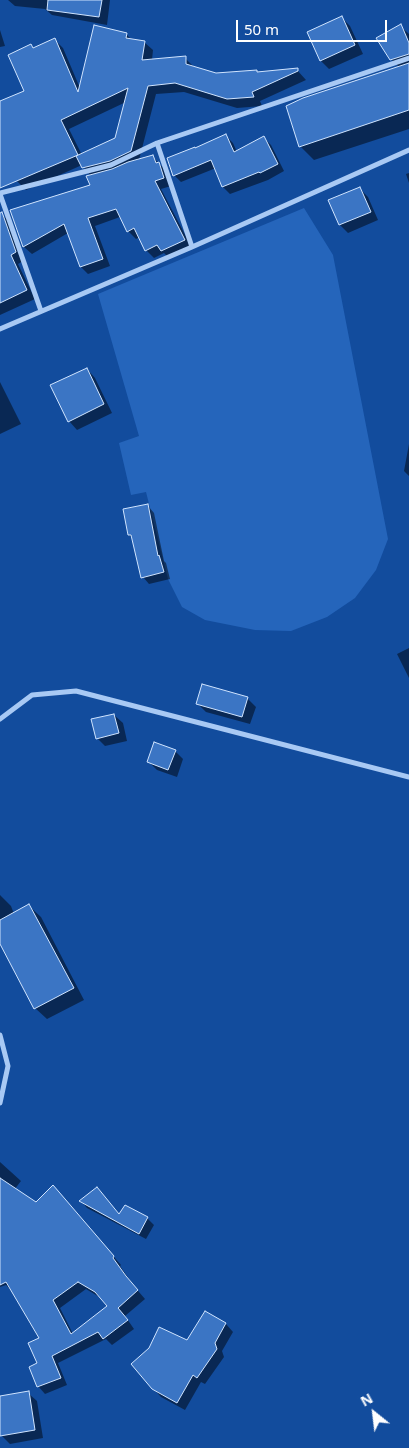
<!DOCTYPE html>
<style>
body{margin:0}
#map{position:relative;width:409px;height:1448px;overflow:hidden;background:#124c9d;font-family:"Noto Sans",sans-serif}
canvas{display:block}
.north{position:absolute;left:349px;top:1388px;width:50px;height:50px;-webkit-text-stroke:4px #124c9d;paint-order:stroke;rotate:331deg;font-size:14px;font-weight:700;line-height:20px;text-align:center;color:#fff}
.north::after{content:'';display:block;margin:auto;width:18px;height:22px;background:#fff;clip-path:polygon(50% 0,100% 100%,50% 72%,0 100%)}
.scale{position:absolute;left:236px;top:20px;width:151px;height:22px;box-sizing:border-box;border:2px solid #fff;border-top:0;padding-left:6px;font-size:15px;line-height:18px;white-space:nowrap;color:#fff;-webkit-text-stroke:4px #124c9d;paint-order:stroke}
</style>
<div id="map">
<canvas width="409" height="1448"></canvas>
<div class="north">N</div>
<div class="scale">50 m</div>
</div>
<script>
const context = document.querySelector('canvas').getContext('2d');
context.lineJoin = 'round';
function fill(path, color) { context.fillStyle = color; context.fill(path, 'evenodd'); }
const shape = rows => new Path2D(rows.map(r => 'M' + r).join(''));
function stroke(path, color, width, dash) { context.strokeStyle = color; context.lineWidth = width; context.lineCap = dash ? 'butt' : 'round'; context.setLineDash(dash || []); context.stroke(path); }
fill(shape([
 [304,208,333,255,388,539,376,570,355,598,327,617,291,631,255,630,205,620,182,607,168,579,146,492,131,495,119,443,139,436,98,294]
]), '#2565bb');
fill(shape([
 [8,0,110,0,107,25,52,15,45,9,15,6],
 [342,18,350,26,363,54,329,69,321,61],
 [400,26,409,34,409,129,314,160,300,146,399,67,391,59],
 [0,30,5,46,0,47],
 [126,34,132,40,144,42,153,50,152,60,185,58,194,67,216,74,256,71,259,74,297,70,306,80,260,101,262,106,237,108,184,92,156,94,139,160,153,157,166,171,171,186,161,189,192,248,169,258,164,253,154,258,146,250,140,237,136,239,128,231,120,217,95,226,110,266,88,274,81,267,68,233,32,254,24,247,12,211,92,185,91,176,82,165,26,190,17,181,13,172,0,178,0,102,26,91,31,45,34,48,54,39,63,48,80,88],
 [126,102,116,139,82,155,69,129],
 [226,136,233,143,237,152,264,138,271,145,284,171,268,180,230,194,223,187,216,168,181,182,174,175,196,149],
 [409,173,409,183,406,174],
 [359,188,368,197,378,220,348,233,340,225],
 [0,214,1,214,10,222,23,261,18,264,35,299,0,315],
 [87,369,95,378,112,413,77,430,69,421],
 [0,382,21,424,0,434],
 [409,444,409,476,404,471],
 [148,506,154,513,164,561,166,563,170,579,149,584,143,577,134,539,129,535],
 [409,648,409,678,397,654],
 [247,698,256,707,250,724,206,712,197,703],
 [114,715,123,723,127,741,105,746,97,738],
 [175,751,183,759,177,777,157,770,148,761],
 [0,895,11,906,14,914,29,906,41,917,84,1000,47,1019,35,1008,0,941],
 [0,1162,21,1181,11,1194,0,1185],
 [97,1188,120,1215,147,1218,154,1225,146,1239,87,1208,81,1201],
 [60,1195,121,1265,120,1266,133,1285,145,1299,125,1316,134,1329,112,1345,106,1339,58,1363,67,1385,45,1394,38,1386,40,1339,12,1291,6,1285,0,1287,0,1200,36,1204],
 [86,1289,101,1298,108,1307,73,1334,60,1308],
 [205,1312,226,1324,233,1332,222,1351,224,1357,205,1384,201,1382,185,1410,161,1397,153,1388,187,1341],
 [28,1393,37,1401,43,1438,10,1444,1,1435,0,1397]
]), '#0007');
const building = shape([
 [48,0,102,0,99,17,47,10,48,0],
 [342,16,355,45,320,61,307,32,342,16],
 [401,24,409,43,409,54,390,60,376,38,401,24],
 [94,25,127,33,126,38,145,41,142,60,186,56,186,64,216,73,257,70,257,72,298,68,298,71,252,92,254,97,227,99,175,83,148,86,131,151,110,161,82,168,76,156,115,138,128,88,61,120,78,155,0,188,0,101,24,91,8,55,31,44,33,48,55,38,78,92,94,25],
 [409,63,409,110,299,147,286,106,303,98,409,63],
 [226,134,234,152,264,136,278,164,260,173,259,172,222,187,211,160,173,176,167,158,195,147,195,148,226,134],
 [153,155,156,163,159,162,164,178,155,181,185,240,161,251,157,245,145,251,134,228,127,232,116,209,88,218,103,259,80,267,64,224,23,247,10,210,90,185,86,176,112,169,128,162,153,155],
 [360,187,371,212,339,225,328,200,360,187],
 [2,212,16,252,11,255,27,290,0,303,0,213,2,212],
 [87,368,104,404,68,422,50,385,87,368],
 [148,504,158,556,159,555,164,572,141,578,131,535,128,535,123,509,148,504],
 [202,684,248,697,242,717,196,704,202,684],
 [114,714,119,733,96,739,91,719,114,714],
 [154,742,176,750,168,770,147,762,154,742],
 [29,904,74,988,34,1009,0,944,0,920,29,904],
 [0,1178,36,1202,53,1185,114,1256,113,1258,126,1276,138,1290,118,1308,128,1320,103,1339,98,1332,52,1356,61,1378,37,1387,29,1367,37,1363,28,1343,39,1338,6,1282,0,1285,0,1178],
 [78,1282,95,1292,107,1306,71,1334,53,1300,78,1282],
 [97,1187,119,1214,125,1205,148,1217,139,1234,79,1201,97,1187],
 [205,1311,226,1323,215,1343,217,1349,197,1378,193,1375,177,1403,152,1389,131,1364,149,1348,159,1327,187,1340,205,1311],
 [29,1391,35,1430,0,1436,0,1396,29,1391]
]);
fill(building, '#3b75c4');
stroke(building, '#d0e4fe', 1);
stroke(shape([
 [157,143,192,247],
 [0,193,111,165,157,143,409,58],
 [0,194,41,311],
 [0,329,192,247,409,150],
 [0,719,32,695,76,691,409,777],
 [0,1035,8,1066,0,1103]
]), '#a8c9f4', 5);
</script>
